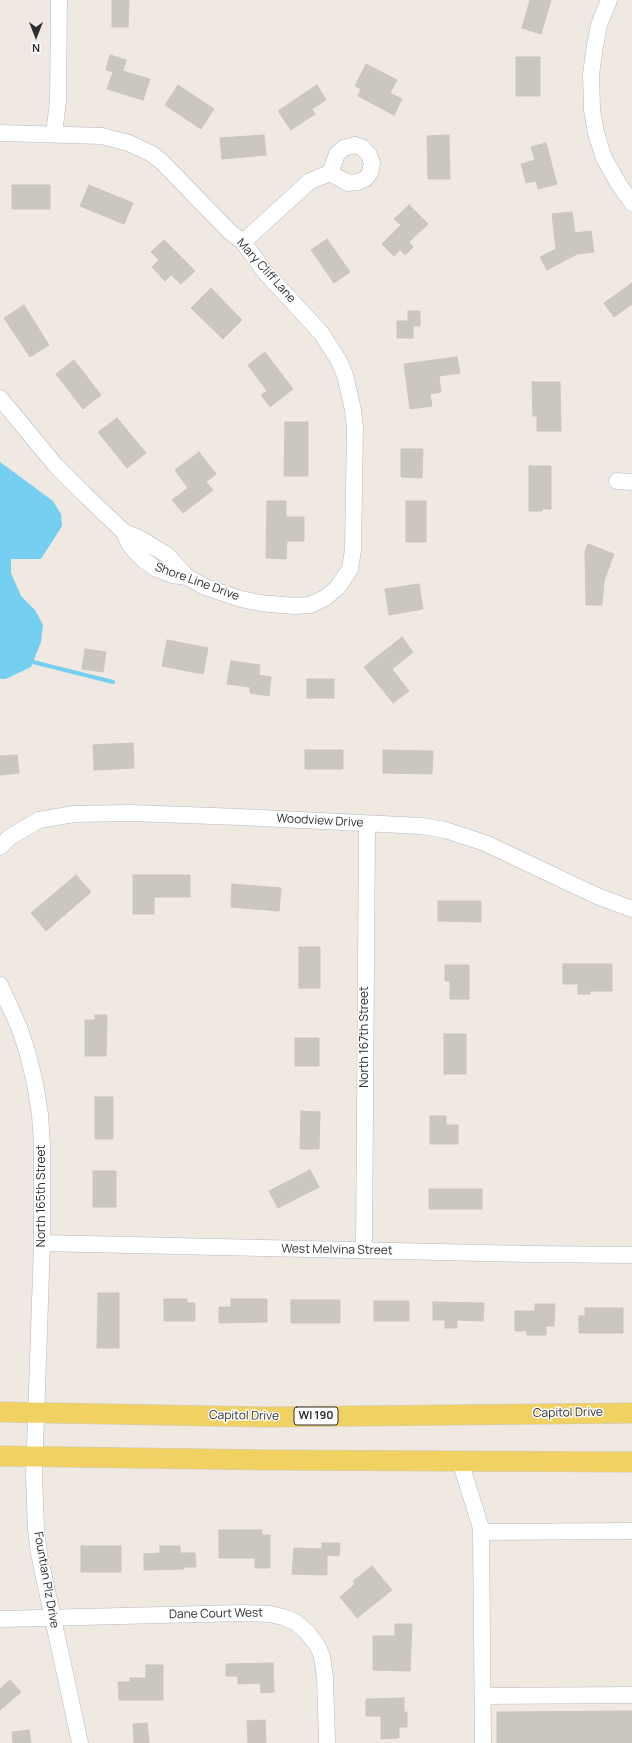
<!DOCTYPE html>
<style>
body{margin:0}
#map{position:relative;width:632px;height:1743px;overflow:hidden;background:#efe9e1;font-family:Manrope,sans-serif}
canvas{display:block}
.north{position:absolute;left:16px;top:16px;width:40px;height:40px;-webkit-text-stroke:3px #fff;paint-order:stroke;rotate:180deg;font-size:11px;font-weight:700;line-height:16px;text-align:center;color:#2e2e2e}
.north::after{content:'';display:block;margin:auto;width:14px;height:18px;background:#2e2e2e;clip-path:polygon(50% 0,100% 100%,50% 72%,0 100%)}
</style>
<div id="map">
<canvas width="632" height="1743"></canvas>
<div class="north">N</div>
</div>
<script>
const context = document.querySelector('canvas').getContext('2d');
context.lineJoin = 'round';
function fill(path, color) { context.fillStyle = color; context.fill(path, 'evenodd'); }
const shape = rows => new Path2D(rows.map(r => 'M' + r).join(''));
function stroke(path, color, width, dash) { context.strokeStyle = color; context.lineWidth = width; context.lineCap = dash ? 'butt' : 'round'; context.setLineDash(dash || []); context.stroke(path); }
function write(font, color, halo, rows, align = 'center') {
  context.font = font + ' Manrope,sans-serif'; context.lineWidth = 3; context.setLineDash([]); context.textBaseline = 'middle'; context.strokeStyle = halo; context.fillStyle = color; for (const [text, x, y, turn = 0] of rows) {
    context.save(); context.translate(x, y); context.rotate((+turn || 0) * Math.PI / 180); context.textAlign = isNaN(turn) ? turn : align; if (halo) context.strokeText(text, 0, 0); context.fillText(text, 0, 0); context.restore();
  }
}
fill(shape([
 [0,462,53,501,61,514,62,526,41,559,11,559,11,573,21,596,35,610,43,625,41,642,31,667,6,679,0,679]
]), '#75cff0');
stroke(shape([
 [33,662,113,682]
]), '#75cff0', 4);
const building = shape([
 [112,0,129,0,128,27,112,27,112,0],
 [530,0,551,0,541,34,522,28,530,0],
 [110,55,126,60,123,71,150,79,143,100,107,89,113,72,106,70,110,55],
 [516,57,540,57,540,96,516,96,516,57],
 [366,64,397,80,390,93,402,99,394,115,358,96,361,89,355,86,366,64],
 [178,85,214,109,201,129,165,105,178,85],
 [317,85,326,100,312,109,315,114,291,130,278,111,317,85],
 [264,135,266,155,222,159,220,138,264,135],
 [449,135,450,179,428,179,427,136,449,135],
 [546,143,557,184,538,189,536,181,526,183,521,164,535,160,531,147,546,143],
 [12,185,50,185,50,209,12,209,12,185],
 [89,185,133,203,124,224,80,206,89,185],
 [409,205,428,224,409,242,413,247,405,255,400,250,394,256,382,244,401,225,394,219,409,205],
 [572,212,575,233,591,231,594,252,577,254,547,270,540,257,556,249,552,214,572,212],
 [327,239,350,272,334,283,311,250,327,239],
 [164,240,195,271,181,284,171,275,165,281,152,267,159,260,151,252,164,240],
 [632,283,632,304,614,317,604,303,632,283],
 [211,288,242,320,223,339,191,308,211,288],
 [24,305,49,345,30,357,4,318,24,305],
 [408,311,420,311,420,326,413,326,413,338,397,338,397,321,408,321,408,311],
 [265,352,293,389,270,407,261,395,267,391,248,365,265,352],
 [457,357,460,373,439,376,441,392,430,394,432,406,410,409,404,364,457,357],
 [74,360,101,395,83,409,56,374,74,360],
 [532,382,560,382,561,431,537,431,537,416,533,416,532,382],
 [117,418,146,453,127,468,98,432,117,418],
 [285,422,308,422,308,476,284,476,285,422],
 [401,449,423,449,422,478,401,477,401,449],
 [199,452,216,474,206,482,213,490,183,513,172,500,188,488,175,470,199,452],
 [529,466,551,466,551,509,542,509,542,511,529,511,529,466],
 [267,501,286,501,286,517,304,517,304,541,287,541,286,559,266,558,267,501],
 [406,501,426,501,426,542,406,542,406,501],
 [588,544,614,554,604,581,602,605,586,605,585,551,588,544],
 [419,584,423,609,389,615,385,589,419,584],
 [402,637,413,652,392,669,409,691,393,703,364,667,402,637],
 [167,640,208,648,203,674,162,666,167,640],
 [85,649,106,652,103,672,82,669,85,649],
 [231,661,260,665,259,675,271,677,269,696,250,693,250,687,227,684,231,661],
 [307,679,334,679,334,698,307,698,307,679],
 [133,743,134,768,94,770,93,745,133,743],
 [305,750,343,750,343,769,305,769,305,750],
 [383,750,433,751,432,774,383,773,383,750],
 [17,755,19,773,0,775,0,756,17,755],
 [76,875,91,892,46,931,31,913,76,875],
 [133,875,190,875,190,897,154,897,154,914,133,914,133,875],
 [232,884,281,888,279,911,231,907,232,884],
 [438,901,481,901,481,922,438,921,438,901],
 [299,947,320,947,320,988,299,988,299,947],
 [563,964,612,964,612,991,590,991,590,994,578,994,578,984,563,984,563,964],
 [445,965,469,965,469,999,450,999,450,981,445,981,445,965],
 [95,1015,107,1015,106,1056,85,1056,85,1020,95,1020,95,1015],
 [444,1034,466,1034,466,1074,444,1074,444,1034],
 [295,1038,319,1038,319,1066,295,1066,295,1038],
 [95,1097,113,1097,113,1139,95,1139,95,1097],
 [301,1111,320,1112,319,1149,300,1149,301,1111],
 [430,1116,446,1116,446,1125,458,1125,458,1144,430,1144,430,1116],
 [310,1170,319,1187,278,1208,269,1191,310,1170],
 [93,1171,116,1171,116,1207,93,1207,93,1171],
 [429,1189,482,1189,482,1209,429,1209,429,1189],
 [98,1293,119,1293,119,1348,97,1348,98,1293],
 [164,1299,187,1299,187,1303,195,1303,195,1321,164,1321,164,1299],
 [231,1299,267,1299,267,1322,219,1323,219,1307,231,1307,231,1299],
 [291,1300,340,1300,340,1323,291,1323,291,1300],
 [374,1301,409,1301,409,1321,374,1321,374,1301],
 [433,1302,484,1303,483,1321,457,1320,457,1328,445,1328,445,1320,433,1320,433,1302],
 [535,1304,555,1304,554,1326,546,1326,546,1335,527,1335,527,1331,515,1331,515,1311,535,1311,535,1304],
 [585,1308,623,1308,623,1333,579,1333,579,1316,585,1316,585,1308],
 [219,1530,262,1530,262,1535,270,1535,270,1568,255,1568,255,1558,219,1558,219,1530],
 [322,1543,340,1543,339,1556,327,1555,327,1575,292,1574,294,1548,322,1549,322,1543],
 [81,1546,121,1546,121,1572,81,1572,81,1546],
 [160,1546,180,1546,180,1553,195,1553,196,1567,184,1567,184,1569,144,1570,144,1554,160,1553,160,1546],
 [372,1566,392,1590,357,1618,340,1597,355,1584,353,1581,372,1566],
 [395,1624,412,1624,410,1671,373,1670,373,1636,395,1636,395,1624],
 [273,1663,274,1692,261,1693,260,1683,238,1684,238,1676,226,1676,226,1664,273,1663],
 [146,1665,163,1665,163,1700,119,1700,118,1682,130,1682,130,1678,146,1678,146,1665],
 [10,1680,21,1692,0,1710,0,1689,10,1680],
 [404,1698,404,1712,407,1712,407,1727,399,1727,399,1738,381,1739,381,1716,366,1716,366,1699,404,1698],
 [632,1711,632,1743,497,1743,497,1712,632,1711],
 [265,1720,266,1743,248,1743,247,1721,265,1720],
 [147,1723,149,1743,134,1743,133,1724,147,1723],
 [29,1730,31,1743,13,1743,12,1732,29,1730]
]);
fill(building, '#cbc7bf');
stroke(building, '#cbc5ba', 1);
const minor = shape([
 [609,0,599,25,595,46,591,74,592,110,596,133,604,158,618,183,632,203],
 [0,133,102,136,129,143,152,154,162,162,230,232,243,242,265,272,322,334,339,361,345,375,353,410,355,428,353,550,350,569,338,587,325,598,310,605,294,606,260,603,241,599,205,587,187,577,173,575,157,569,145,561,135,551,129,544,124,532,83,493,57,467,0,398],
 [54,134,58,101,59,0],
 [355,145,363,148,369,155,372,163,370,173,365,179,358,182,348,183,330,173,337,154,344,148,355,145],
 [243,242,310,181,330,173],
 [617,481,632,482],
 [124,532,139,538,167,555,187,577],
 [0,847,10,837,39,820,74,814,131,813,240,817,422,826,445,830,485,843,597,896,632,909],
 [0,985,19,1027,27,1051,35,1083,40,1115,42,1145,42,1243,34,1476,36,1529,39,1554,80,1743],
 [42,1243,528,1254,632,1255],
 [364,1250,367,824],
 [460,1461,481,1528,483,1743],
 [481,1532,632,1531],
 [0,1619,243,1613,270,1614,283,1617,295,1622,307,1632,317,1645,322,1656,325,1678,327,1743],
 [483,1696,632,1695]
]);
const major = shape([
 [0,1412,267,1417,632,1413],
 [0,1456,269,1460,632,1462]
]);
stroke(minor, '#b4b7c1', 17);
stroke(major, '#c9c9c9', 21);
stroke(minor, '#fff', 16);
stroke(major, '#f2d163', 20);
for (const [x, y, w] of [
 [316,1416,44]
]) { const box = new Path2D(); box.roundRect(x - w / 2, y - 9, w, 18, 3); context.fillStyle = '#fff'; context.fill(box); stroke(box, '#2e2e2e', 1); }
write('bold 11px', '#2e2e2e', null, [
 ["WI 190",316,1416]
]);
write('12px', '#2e2e2e', '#fff', [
 ["Mary Cliff Lane",266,271,48],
 ["Shore Line Drive",197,582,20],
 ["Woodview Drive",320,821,3],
 ["North 167th Street",365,1037,-90],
 ["North 165th Street",42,1196,-90],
 ["West Melvina Street",337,1250,1],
 ["Capitol Drive",568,1413,-1],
 ["Capitol Drive",244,1416,1],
 ["Fountian Plz Drive",46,1580,80],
 ["Dane Court West",216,1614,-1]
]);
</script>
